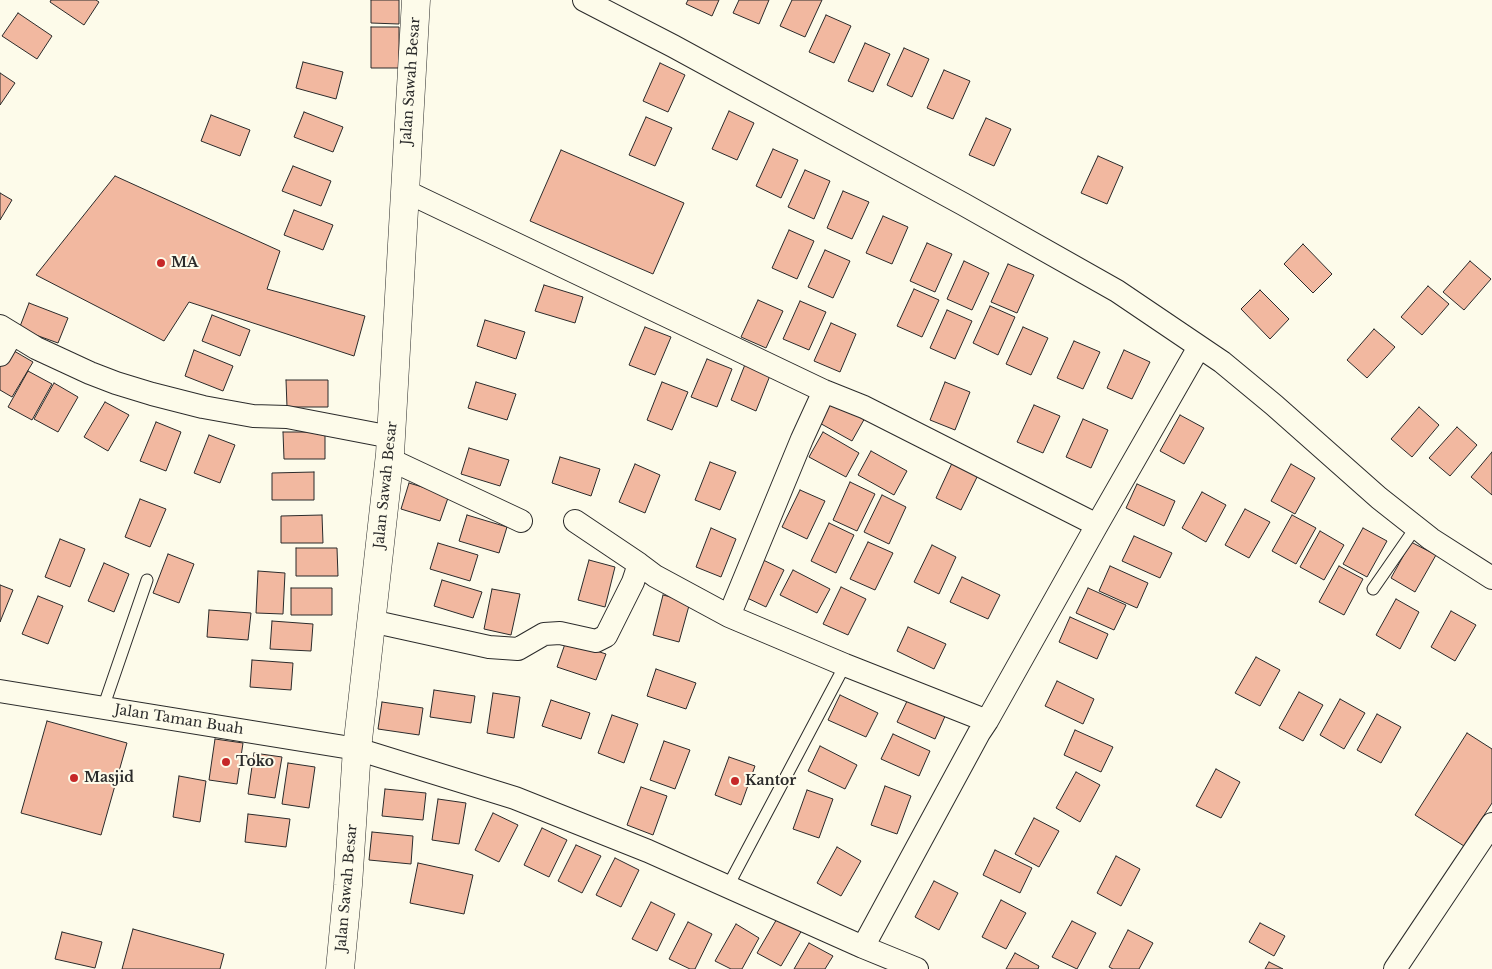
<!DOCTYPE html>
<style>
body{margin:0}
canvas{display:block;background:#fdfbea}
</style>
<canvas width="1492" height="969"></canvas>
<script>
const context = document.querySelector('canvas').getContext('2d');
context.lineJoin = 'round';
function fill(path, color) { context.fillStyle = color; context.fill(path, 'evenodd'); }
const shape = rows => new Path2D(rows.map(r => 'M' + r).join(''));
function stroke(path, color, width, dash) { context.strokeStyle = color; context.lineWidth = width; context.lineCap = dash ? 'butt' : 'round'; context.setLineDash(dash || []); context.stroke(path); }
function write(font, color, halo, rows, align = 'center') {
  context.font = font + ' "Libre Baskerville",serif'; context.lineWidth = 4; context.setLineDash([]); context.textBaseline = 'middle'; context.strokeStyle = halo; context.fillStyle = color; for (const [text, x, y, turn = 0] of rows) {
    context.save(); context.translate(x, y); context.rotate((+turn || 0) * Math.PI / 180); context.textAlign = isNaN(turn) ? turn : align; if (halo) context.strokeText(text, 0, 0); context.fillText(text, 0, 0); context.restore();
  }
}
const building = shape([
 [51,0,96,0,99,2,84,25,50,2,51,0],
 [371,0,399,0,399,24,371,23,371,0],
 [688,0,719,0,712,16,686,4,688,0],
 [739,0,769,0,759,24,733,13,739,0],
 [792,0,822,0,805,37,780,26,792,0],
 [18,13,52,36,37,59,2,36,18,13],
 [826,15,851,26,834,63,809,52,826,15],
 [371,27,399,27,399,68,371,68,371,27],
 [865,43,890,54,873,92,848,81,865,43],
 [904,48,929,59,912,97,887,85,904,48],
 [303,62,343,72,336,99,296,88,303,62],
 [660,63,685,75,668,112,643,101,660,63],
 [944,70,970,81,953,119,927,108,944,70],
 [0,73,15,83,0,105,0,73],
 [729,111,754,123,737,160,712,149,729,111],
 [304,112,343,127,333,152,294,137,304,112],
 [211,115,250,130,240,156,201,141,211,115],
 [646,117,672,128,655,166,629,155,646,117],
 [986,118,1011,129,994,166,969,155,986,118],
 [773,149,798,160,781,198,756,186,773,149],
 [561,150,684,203,653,274,530,221,561,150],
 [1098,156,1123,167,1107,204,1081,193,1098,156],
 [293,166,331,181,321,206,282,191,293,166],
 [805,170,830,181,814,219,788,207,805,170],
 [115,176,280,251,267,289,365,316,354,356,189,302,164,341,36,275,115,176],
 [843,191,869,202,852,239,827,228,843,191],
 [0,193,12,200,0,220,0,193],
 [294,210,333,225,323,250,284,235,294,210],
 [883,216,908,227,892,264,866,253,883,216],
 [789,230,814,241,797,279,772,268,789,230],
 [927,243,952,254,935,292,910,281,927,243],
 [1303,244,1332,274,1313,293,1284,264,1303,244],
 [825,250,850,261,833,298,808,287,825,250],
 [964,261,989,273,972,310,947,299,964,261],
 [1470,261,1491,279,1464,310,1443,292,1470,261],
 [1008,264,1034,275,1017,313,991,302,1008,264],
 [544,285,583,297,575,323,535,311,544,285],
 [1428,286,1449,304,1422,335,1401,317,1428,286],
 [914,289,939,300,922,337,897,326,914,289],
 [1260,290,1289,319,1270,339,1241,309,1260,290],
 [758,300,783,311,766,348,741,337,758,300],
 [800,301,826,312,809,350,783,339,800,301],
 [29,303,68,318,58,343,19,329,29,303],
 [990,306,1015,317,998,355,973,343,990,306],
 [947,310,972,321,955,359,930,348,947,310],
 [212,315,250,330,240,356,202,341,212,315],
 [485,320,525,332,516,359,477,346,485,320],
 [831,323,856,334,840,372,814,361,831,323],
 [645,327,671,337,655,375,629,365,645,327],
 [1023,327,1048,338,1031,375,1006,364,1023,327],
 [1374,329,1395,347,1367,378,1347,360,1374,329],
 [1074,341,1100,352,1083,389,1057,378,1074,341],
 [9,348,33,362,12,397,0,390,0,362,9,348],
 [194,350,233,366,223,391,185,376,194,350],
 [1124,350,1150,362,1132,399,1107,388,1124,350],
 [707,359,732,369,717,407,691,397,707,359],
 [746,362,771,373,756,411,731,400,746,362],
 [28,371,52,384,32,420,8,407,28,371],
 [286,380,328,380,328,407,287,407,286,380],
 [476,382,516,394,507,420,468,408,476,382],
 [662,382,688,392,672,430,647,420,662,382],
 [945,382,970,392,955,430,930,420,945,382],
 [54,383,78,397,58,432,34,419,54,383],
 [830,397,866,416,852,441,816,421,830,397],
 [105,402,129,415,108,451,84,437,105,402],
 [1034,405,1060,416,1043,453,1017,442,1034,405],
 [1419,407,1439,425,1412,457,1391,439,1419,407],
 [1180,415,1204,428,1184,464,1160,451,1180,415],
 [1083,419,1108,430,1091,468,1066,457,1083,419],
 [156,422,181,432,166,471,140,461,156,422],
 [1457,427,1477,445,1450,476,1429,458,1457,427],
 [283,432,325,432,325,459,284,459,283,432],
 [823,432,859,453,846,477,809,457,823,432],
 [209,435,235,445,220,483,194,473,209,435],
 [469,448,509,460,500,486,461,474,469,448],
 [871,451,907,471,894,495,858,475,871,451],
 [1492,452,1492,495,1471,477,1492,452],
 [560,457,600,469,591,496,552,483,560,457],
 [953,461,979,473,961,510,936,498,953,461],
 [710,462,736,472,720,510,695,500,710,462],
 [635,464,660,475,645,513,619,502,635,464],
 [1291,464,1315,478,1295,514,1271,501,1291,464],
 [314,472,314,500,272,500,272,473,314,472],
 [850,482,875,494,857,531,833,520,850,482],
 [409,483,449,495,440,521,401,509,409,483],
 [1137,484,1175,501,1164,526,1126,508,1137,484],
 [800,490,825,501,807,539,782,527,800,490],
 [1202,492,1226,505,1206,542,1182,528,1202,492],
 [882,495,906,507,889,544,864,532,882,495],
 [140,499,166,509,150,547,125,537,140,499],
 [1245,509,1270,522,1249,558,1225,545,1245,509],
 [322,515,323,543,281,543,281,516,322,515],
 [467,515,507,527,499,553,459,541,467,515],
 [1292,515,1316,528,1296,564,1272,551,1292,515],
 [829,523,854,535,836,573,811,561,829,523],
 [711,528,736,539,721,577,696,567,711,528],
 [1363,528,1387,541,1367,577,1343,564,1363,528],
 [1320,531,1344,545,1324,580,1300,567,1320,531],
 [1134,536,1172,553,1160,578,1122,561,1134,536],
 [60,539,85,549,70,587,45,577,60,539],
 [868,542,893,553,875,590,850,579,868,542],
 [1411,542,1436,555,1415,592,1391,578,1411,542],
 [438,543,478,555,470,581,430,569,438,543],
 [932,545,956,557,939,594,914,582,932,545],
 [296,548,337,548,338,576,296,576,296,548],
 [168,554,194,564,179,603,153,593,168,554],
 [759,558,784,570,766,607,741,595,759,558],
 [589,560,615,567,605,607,578,600,589,560],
 [104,563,129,574,114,612,88,601,104,563],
 [1110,566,1148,583,1137,608,1099,591,1110,566],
 [1339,566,1363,579,1344,615,1319,602,1339,566],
 [793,570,830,589,817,613,780,595,793,570],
 [258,571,285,573,283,614,256,613,258,571],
 [962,577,1000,595,988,619,950,602,962,577],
 [442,580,482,592,473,618,434,606,442,580],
 [0,585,13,590,0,622,0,585],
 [841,587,866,599,848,635,823,624,841,587],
 [291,588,332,588,332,615,291,615,291,588],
 [1088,588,1126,605,1114,630,1076,613,1088,588],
 [492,589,520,594,511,635,484,629,492,589],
 [663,595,690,602,679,642,653,635,663,595],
 [38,596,63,606,48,644,22,634,38,596],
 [1396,599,1419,612,1400,649,1376,635,1396,599],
 [209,610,251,613,248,640,207,637,209,610],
 [1451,611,1476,625,1455,661,1431,647,1451,611],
 [1070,617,1108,634,1097,659,1059,642,1070,617],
 [272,621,313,624,311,651,270,649,272,621],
 [908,627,946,644,934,669,897,651,908,627],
 [566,641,606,654,596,680,557,667,566,641],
 [1256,657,1280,670,1260,706,1235,693,1256,657],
 [252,660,293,663,291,690,250,687,252,660],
 [656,669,696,683,686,709,647,696,656,669],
 [1057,681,1094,699,1083,724,1045,706,1057,681],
 [434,690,475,696,471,723,430,717,434,690],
 [1299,692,1323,705,1303,741,1279,728,1299,692],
 [493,693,520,697,514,738,487,733,493,693],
 [840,695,878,713,866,737,828,720,840,695],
 [909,697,946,714,935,739,897,722,909,697],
 [1340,699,1365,713,1344,749,1320,735,1340,699],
 [551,700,590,713,581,739,542,726,551,700],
 [382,702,423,708,419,735,378,729,382,702],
 [1377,714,1401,727,1381,763,1357,750,1377,714],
 [612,715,638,724,624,763,598,753,612,715],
 [47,721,127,743,101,835,21,813,47,721],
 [1075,730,1113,747,1101,772,1064,755,1075,730],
 [1467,733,1492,749,1492,803,1464,846,1415,815,1467,733],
 [893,734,930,751,919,776,881,759,893,734],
 [215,739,243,743,237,784,209,780,215,739],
 [664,741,690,750,675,789,650,780,664,741],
 [820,746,857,765,845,789,808,771,820,746],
 [254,753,282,757,275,798,248,794,254,753],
 [729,757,755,766,741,805,715,795,729,757],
 [288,763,315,767,309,808,282,804,288,763],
 [1216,769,1240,782,1221,818,1196,806,1216,769],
 [1076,772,1100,785,1080,822,1056,808,1076,772],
 [179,776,206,781,200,822,173,817,179,776],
 [885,786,911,796,897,834,871,825,885,786],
 [641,787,667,796,653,835,627,825,641,787],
 [385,789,426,793,423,820,382,816,385,789],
 [807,790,833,799,819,838,793,829,807,790],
 [438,799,466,803,459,844,432,840,438,799],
 [493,813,518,825,499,862,475,850,493,813],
 [248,814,290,819,286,847,245,842,248,814],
 [1034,818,1059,831,1039,867,1015,854,1034,818],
 [542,828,567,840,549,877,524,865,542,828],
 [372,832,413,836,411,864,369,860,372,832],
 [576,845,601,856,582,893,558,881,576,845],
 [837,847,861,861,841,896,817,883,837,847],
 [995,850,1032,868,1020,893,983,875,995,850],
 [1116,856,1140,869,1121,906,1097,893,1116,856],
 [615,858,639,870,621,907,596,895,615,858],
 [418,863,473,875,464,914,410,903,418,863],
 [934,881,958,893,939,930,915,917,934,881],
 [1001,900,1026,913,1006,949,982,937,1001,900],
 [651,902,675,914,657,951,632,939,651,902],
 [778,917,802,930,781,966,757,953,778,917],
 [1072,921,1096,933,1077,969,1052,957,1072,921],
 [688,922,712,934,695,969,690,969,669,959,688,922],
 [1260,923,1285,936,1274,956,1249,942,1260,923],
 [736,924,759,938,742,969,731,969,715,961,736,924],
 [133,929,224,954,220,969,122,969,133,929],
 [1128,930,1153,943,1139,969,1113,969,1109,967,1128,930],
 [62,932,102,942,95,968,55,959,62,932],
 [809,943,833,956,825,969,794,969,809,943],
 [1015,953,1039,966,1038,969,1006,969,1015,953],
 [1269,962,1283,969,1265,969,1269,962]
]);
fill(building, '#f2b8a0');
stroke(building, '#2b2b2b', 1);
const lane = shape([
 [1373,589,1416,527],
 [103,708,147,580],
 [728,886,845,665]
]);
const street = shape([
 [584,0,673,46,963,204,1117,291,1222,362,1274,405,1379,498,1431,539,1492,578],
 [405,191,824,391,864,407,1097,525],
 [0,326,36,348,90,373,116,383,152,394,203,407,253,416,287,417,391,437],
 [0,355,12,334],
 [389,459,521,521],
 [575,521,639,564],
 [729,616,802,439,824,391],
 [371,621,489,647,518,649,544,634,560,633,596,641,606,636,633,582,639,564,655,576,729,616,845,665,987,721],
 [0,691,357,749,515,798,648,851,863,947,917,969],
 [863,947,979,733,987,721,1097,525,1199,347],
 [1395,969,1492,824]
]);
const secondary = shape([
 [340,969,348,885,357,749,390,454,416,0]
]);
stroke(lane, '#2b2b2b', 13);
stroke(street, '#2b2b2b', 24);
stroke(secondary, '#2b2b2b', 29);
stroke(lane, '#fdfbea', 11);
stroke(street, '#fdfbea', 22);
stroke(secondary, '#fdfbea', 28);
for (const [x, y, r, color] of [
 [161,263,5,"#c62828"],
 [226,762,5,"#c62828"],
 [74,778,5,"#c62828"],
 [735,781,5,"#c62828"]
]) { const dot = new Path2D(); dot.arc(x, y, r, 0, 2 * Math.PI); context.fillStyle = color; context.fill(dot); stroke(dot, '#fdfbea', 2); }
write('14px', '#2b2b2b', '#fdfbea', [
 ["Jalan Sawah Besar",411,81,-86],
 ["Jalan Sawah Besar",386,485,-84],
 ["Jalan Taman Buah",179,720,9],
 ["Jalan Sawah Besar",347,888,-85]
]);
write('bold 14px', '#2b2b2b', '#fdfbea', [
 ["MA",171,263],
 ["Toko",236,762],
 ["Masjid",84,778],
 ["Kantor",745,781]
], 'left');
</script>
